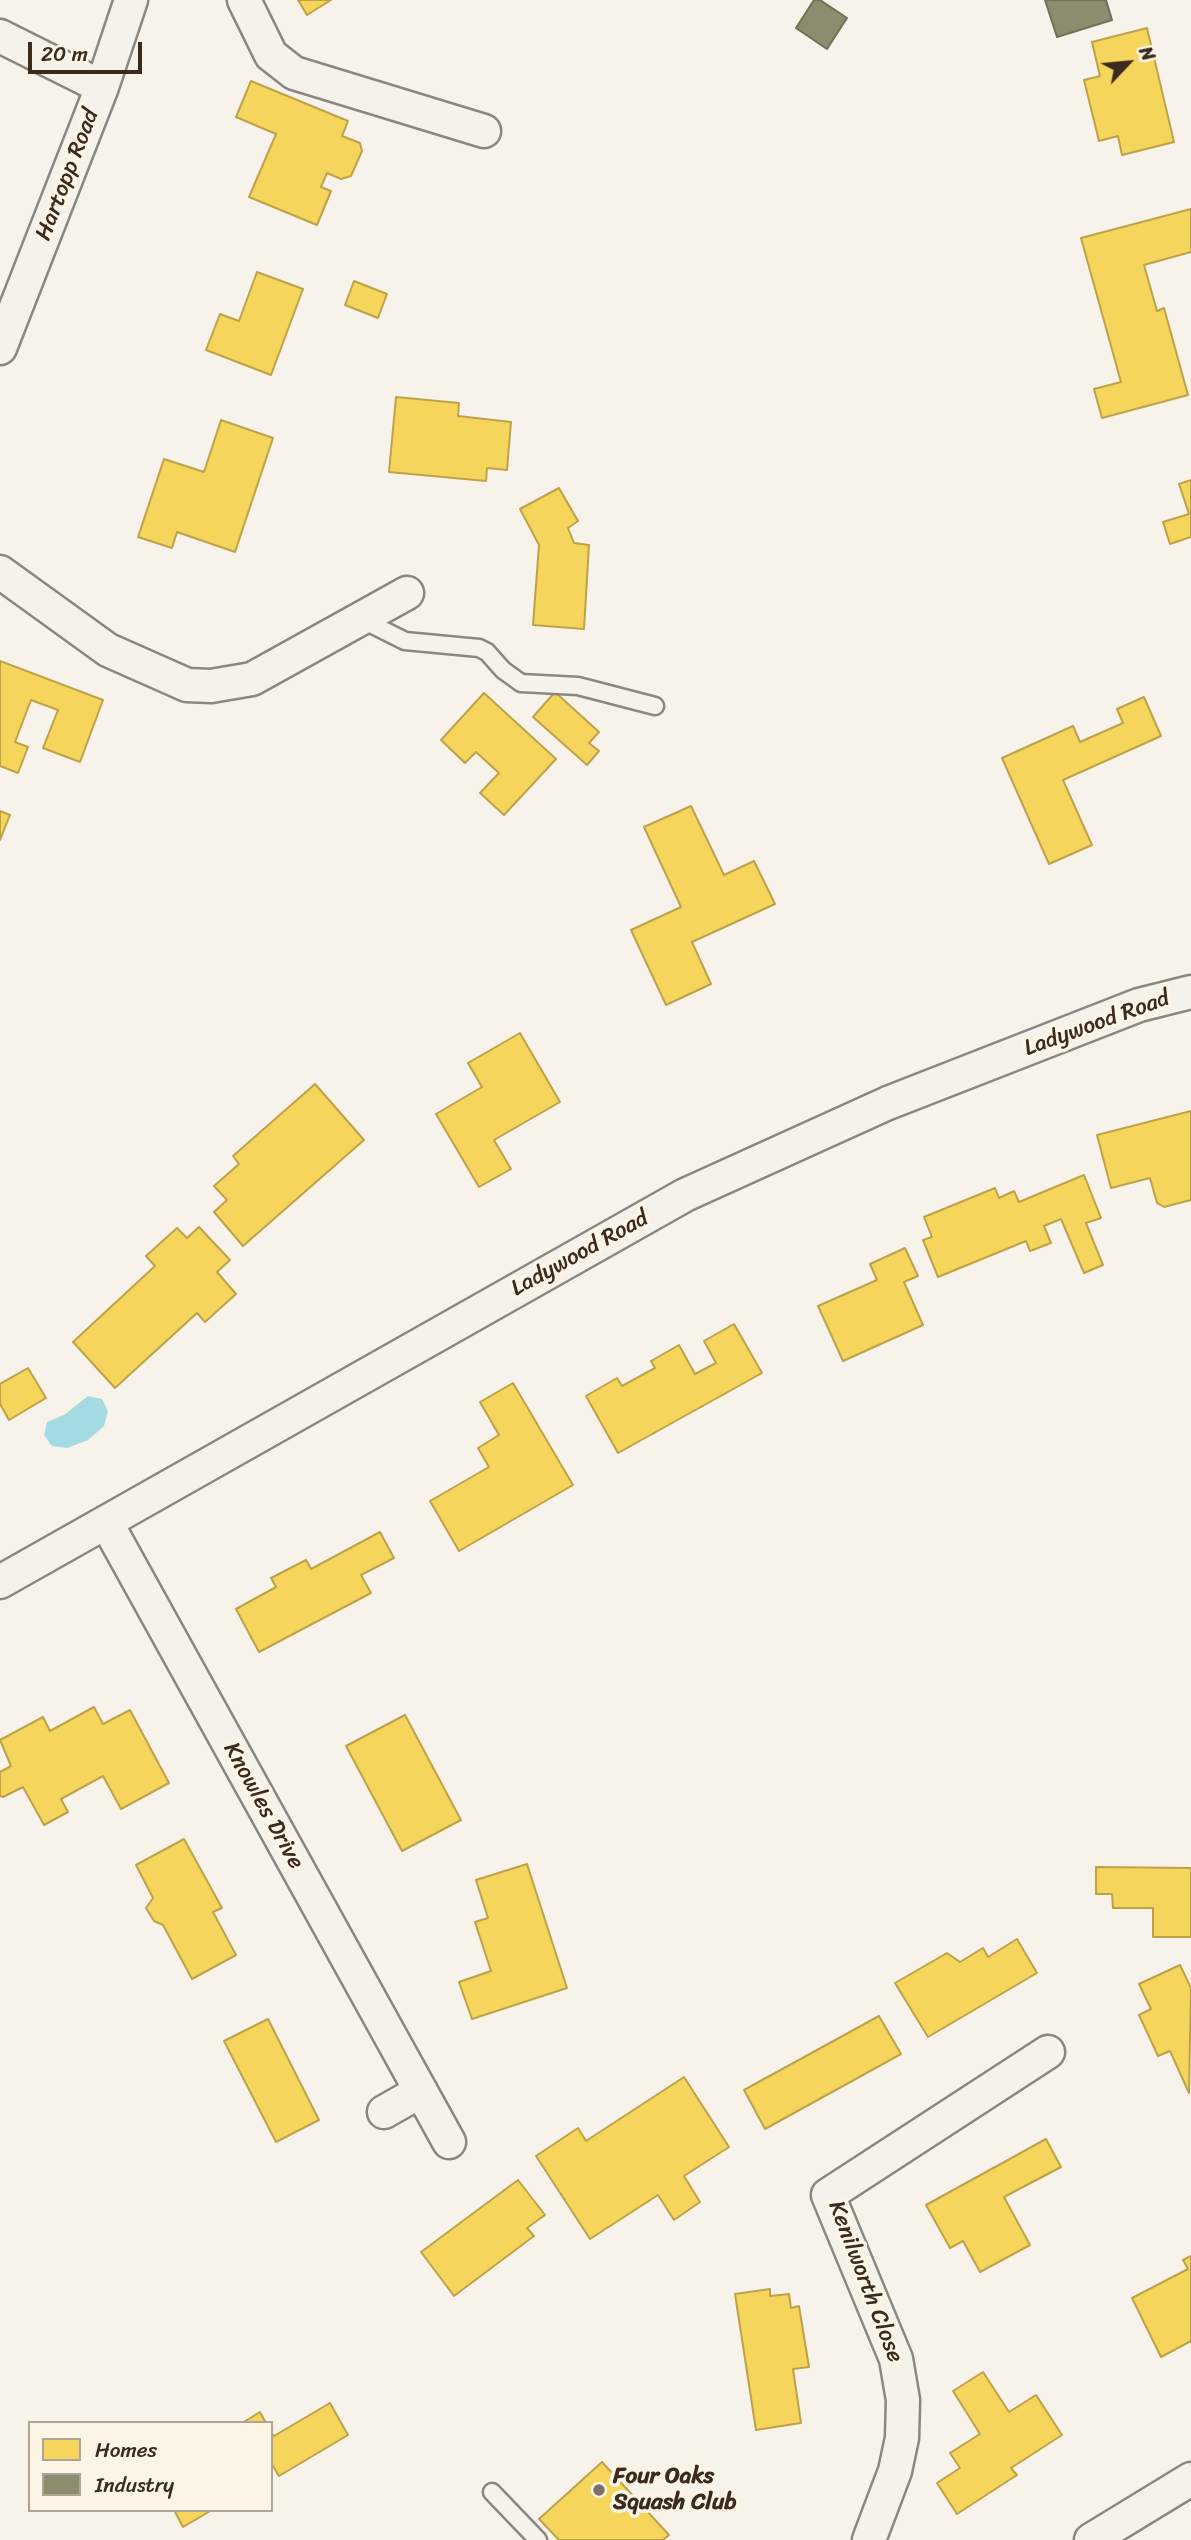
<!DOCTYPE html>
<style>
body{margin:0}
#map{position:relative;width:1191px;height:2540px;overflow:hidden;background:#f7f3ea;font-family:Sriracha,sans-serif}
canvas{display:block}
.legend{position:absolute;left:28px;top:2421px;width:245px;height:91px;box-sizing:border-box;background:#fcf5e5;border:2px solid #afa495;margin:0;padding:9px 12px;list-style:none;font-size:21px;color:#3b2a1e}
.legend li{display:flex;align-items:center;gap:14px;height:35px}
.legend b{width:35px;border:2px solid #afa495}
.north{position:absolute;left:1093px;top:28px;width:70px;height:70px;-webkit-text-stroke:5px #fcf5e5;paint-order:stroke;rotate:64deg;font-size:19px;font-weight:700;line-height:28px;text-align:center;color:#3b2a1e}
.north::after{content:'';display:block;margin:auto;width:24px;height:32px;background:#3b2a1e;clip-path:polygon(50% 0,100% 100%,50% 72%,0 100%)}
.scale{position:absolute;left:28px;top:42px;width:114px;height:32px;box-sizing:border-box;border:4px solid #3b2a1e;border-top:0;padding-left:9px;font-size:21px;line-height:24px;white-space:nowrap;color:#3b2a1e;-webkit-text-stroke:5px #fcf5e5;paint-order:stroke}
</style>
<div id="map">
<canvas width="1191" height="2540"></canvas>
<ul class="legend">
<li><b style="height:19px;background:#f6d55c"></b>Homes</li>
<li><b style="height:19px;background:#8c8c6e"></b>Industry</li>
</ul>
<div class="north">N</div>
<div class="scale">20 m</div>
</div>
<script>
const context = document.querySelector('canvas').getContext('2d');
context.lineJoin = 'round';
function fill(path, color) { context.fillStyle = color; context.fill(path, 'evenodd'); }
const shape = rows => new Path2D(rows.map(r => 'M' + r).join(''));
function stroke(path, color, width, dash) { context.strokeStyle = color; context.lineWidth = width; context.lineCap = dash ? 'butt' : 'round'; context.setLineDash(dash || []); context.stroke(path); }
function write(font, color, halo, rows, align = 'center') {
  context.font = font + ' Sriracha,sans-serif'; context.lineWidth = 7; context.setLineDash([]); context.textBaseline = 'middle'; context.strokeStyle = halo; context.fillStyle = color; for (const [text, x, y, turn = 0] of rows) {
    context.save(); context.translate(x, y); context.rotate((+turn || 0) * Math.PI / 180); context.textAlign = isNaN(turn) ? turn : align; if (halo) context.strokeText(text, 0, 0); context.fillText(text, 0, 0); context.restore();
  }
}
fill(shape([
 [88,1396,102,1399,108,1411,104,1426,88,1440,67,1448,52,1446,44,1435,47,1422,64,1415]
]), '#a4dae2');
const homes = shape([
 [298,0,331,0,307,15,298,0],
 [1147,28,1174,142,1122,155,1118,136,1099,141,1084,80,1100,76,1092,42,1147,28],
 [251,81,348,121,342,136,360,143,362,151,351,176,341,179,327,173,321,187,331,191,317,225,249,197,276,134,236,117,251,81],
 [1191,209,1191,252,1144,265,1157,311,1164,308,1188,395,1102,418,1094,389,1121,382,1081,238,1191,209],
 [257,272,303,289,271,375,206,350,220,314,239,321,257,272],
 [354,281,387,294,378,318,345,305,354,281],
 [396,397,459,403,458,416,511,422,507,470,487,468,486,481,389,472,396,397],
 [221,420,273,438,235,552,177,532,172,548,138,537,164,459,204,472,221,420],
 [1191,480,1191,537,1170,544,1163,522,1189,514,1179,484,1191,480],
 [559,488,578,521,568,528,574,543,589,545,584,629,533,625,539,545,520,509,559,488],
 [0,661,103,700,80,762,43,748,58,710,31,700,15,742,28,747,18,773,0,766,0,661],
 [555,692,599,732,589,743,599,751,587,765,533,717,555,692],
 [484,693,556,759,504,815,480,793,499,773,476,752,465,763,441,740,484,693],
 [1144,697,1161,736,1063,780,1092,845,1049,864,1002,758,1073,726,1080,742,1123,723,1117,709,1144,697],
 [691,806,724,875,754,861,775,904,692,942,711,984,666,1005,631,930,681,907,644,827,691,806],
 [0,811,10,815,0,840,0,811],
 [520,1033,560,1102,494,1140,511,1169,479,1187,436,1114,482,1087,468,1063,520,1033],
 [315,1084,364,1140,243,1246,214,1212,227,1200,214,1186,239,1164,233,1156,315,1084],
 [1191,1111,1191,1200,1164,1207,1157,1203,1150,1178,1111,1188,1097,1135,1191,1111],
 [1084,1175,1101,1218,1086,1223,1103,1265,1084,1273,1061,1219,1044,1226,1051,1243,1030,1251,1026,1241,938,1277,923,1240,932,1237,924,1217,995,1188,999,1198,1014,1191,1019,1202,1084,1175],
 [199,1227,230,1260,217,1272,236,1294,205,1322,197,1313,115,1388,73,1342,155,1266,146,1256,177,1228,187,1238,199,1227],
 [905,1248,918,1276,904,1282,923,1325,843,1361,818,1306,877,1280,870,1264,905,1248],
 [734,1324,762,1373,618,1453,586,1396,617,1378,622,1386,655,1368,651,1361,679,1345,695,1374,716,1363,704,1341,734,1324],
 [28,1368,46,1398,9,1420,0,1404,0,1384,28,1368],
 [513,1383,573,1485,459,1551,430,1501,489,1467,478,1448,499,1435,480,1402,513,1383],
 [380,1532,394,1558,361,1575,371,1593,259,1652,236,1609,276,1587,271,1578,306,1560,311,1569,380,1532],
 [94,1707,103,1724,130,1710,169,1783,121,1809,103,1776,61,1799,68,1812,44,1825,23,1787,3,1797,0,1796,0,1772,11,1766,0,1740,43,1717,50,1731,94,1707],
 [405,1715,461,1820,402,1851,346,1746,405,1715],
 [184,1839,222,1908,213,1912,236,1955,192,1979,163,1925,154,1921,146,1908,153,1898,136,1865,184,1839],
 [527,1864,567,1988,472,2019,459,1982,491,1971,475,1922,488,1918,476,1880,527,1864],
 [1096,1867,1191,1868,1191,1937,1153,1937,1153,1908,1113,1908,1112,1894,1096,1894,1096,1867],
 [1017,1939,1037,1973,928,2037,895,1983,947,1953,960,1962,983,1948,988,1957,1017,1939],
 [1180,1965,1191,1988,1189,2093,1170,2051,1158,2056,1139,2015,1151,2009,1139,1984,1180,1965],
 [879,2016,901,2054,765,2129,744,2090,879,2016],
 [268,2019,319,2120,276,2142,224,2041,268,2019],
 [684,2077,729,2147,684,2176,700,2202,674,2220,658,2195,590,2239,536,2156,578,2128,586,2141,684,2077],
 [1046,2139,1061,2167,1004,2197,1030,2245,980,2272,963,2241,950,2248,926,2205,1046,2139],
 [518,2180,545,2215,527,2228,534,2236,454,2296,421,2252,518,2180],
 [1191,2256,1191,2341,1161,2357,1132,2298,1188,2269,1183,2260,1191,2256],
 [770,2289,770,2296,789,2294,791,2308,799,2306,809,2367,793,2369,801,2423,756,2430,735,2294,770,2289],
 [983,2372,1009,2412,1036,2395,1062,2435,1011,2468,1017,2475,957,2514,937,2483,960,2468,950,2453,980,2434,953,2391,983,2372],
 [330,2403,348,2435,279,2476,271,2463,271,2432,274,2436,330,2403],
 [260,2412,266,2423,242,2423,260,2412],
 [602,2462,669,2535,663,2540,559,2540,539,2519,602,2462],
 [174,2510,212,2510,183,2527,174,2510]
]);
fill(homes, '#f6d55c');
stroke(homes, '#bea249', 2);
const industry = shape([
 [814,0,820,0,847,18,827,49,796,28,814,0],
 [1045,0,1106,0,1112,20,1057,37,1045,0]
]);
fill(industry, '#8c8c6e');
stroke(industry, '#746f56', 2);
const service = shape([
 [361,619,405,641,479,648,487,652,503,670,521,683,578,686,655,706],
 [492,2492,538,2540]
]);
const minor = shape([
 [244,0,271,55,294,73,484,131],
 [0,36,102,87],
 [0,348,102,87,131,0],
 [0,572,108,650,187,685,211,686,252,679,407,593],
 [106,1522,449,2142],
 [0,1582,685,1195,888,1103,1139,1005,1191,992],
 [384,2112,421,2091],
 [869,2540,895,2471,902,2438,903,2400,896,2359,828,2195,1048,2052],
 [1091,2540,1191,2479]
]);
stroke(service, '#8b867f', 21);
stroke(minor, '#8b867f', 37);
stroke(service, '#f5f2ec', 16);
stroke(minor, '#f5f2ec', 32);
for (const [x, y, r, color] of [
 [599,2490,7,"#7d7065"]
]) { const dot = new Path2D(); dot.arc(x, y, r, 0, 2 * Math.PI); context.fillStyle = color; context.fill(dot); stroke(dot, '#fcf5e5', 2.5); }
write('23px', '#3b2a1e', '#fcf5e5', [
 ["Hartopp Road",68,175,-69],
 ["Ladywood Road",1097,1024,-20],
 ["Ladywood Road",580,1254,-29],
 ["Knowles Drive",263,1806,61],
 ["Kenilworth Close",865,2282,69]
]);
write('bold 23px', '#3b2a1e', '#fcf5e5', [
 ["Four Oaks",613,2477],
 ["Squash Club",613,2503]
], 'left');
</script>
